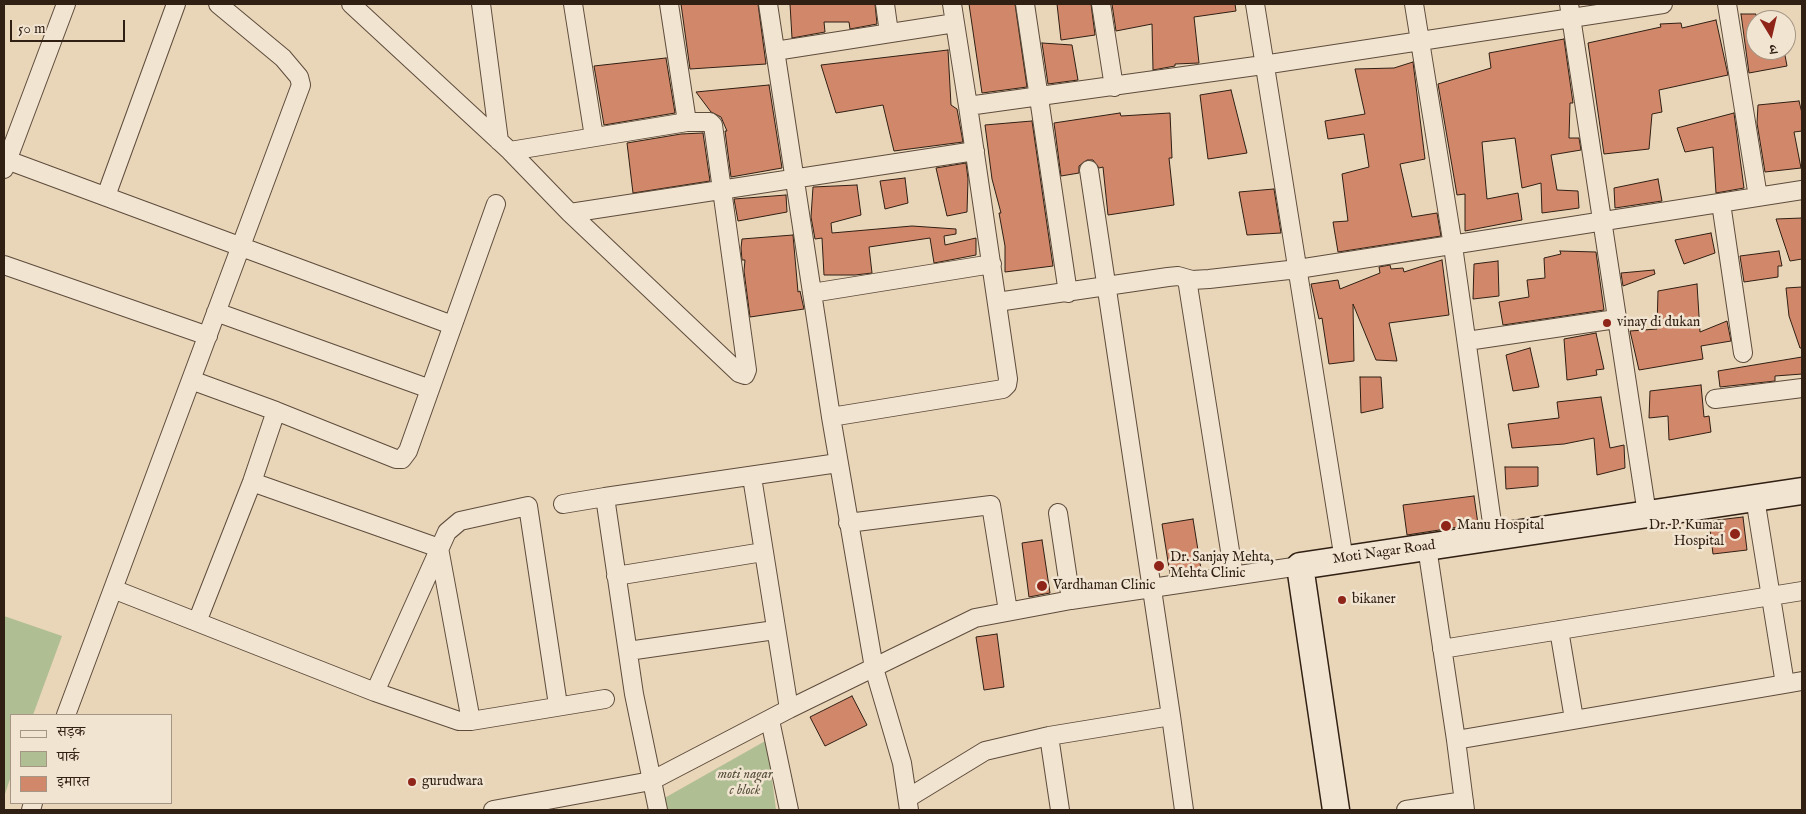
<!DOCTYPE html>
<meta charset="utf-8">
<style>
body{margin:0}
#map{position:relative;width:1806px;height:814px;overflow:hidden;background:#e9d5b8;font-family:"IM FELL English","Noto Serif Devanagari",serif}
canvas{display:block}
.frame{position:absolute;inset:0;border:5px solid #301f13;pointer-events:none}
.legend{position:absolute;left:10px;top:714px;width:162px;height:90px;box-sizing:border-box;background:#f1e4d1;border:1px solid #a49585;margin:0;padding:6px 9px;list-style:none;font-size:15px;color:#301f13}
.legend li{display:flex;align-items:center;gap:10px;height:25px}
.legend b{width:25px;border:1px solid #a49585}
.north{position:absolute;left:1746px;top:10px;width:50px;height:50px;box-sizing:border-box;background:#f1e4d1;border:1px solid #a49585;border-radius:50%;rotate:171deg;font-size:14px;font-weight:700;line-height:20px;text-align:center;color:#301f13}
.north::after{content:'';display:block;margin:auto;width:18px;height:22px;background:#8f2418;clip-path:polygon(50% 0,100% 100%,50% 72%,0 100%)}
.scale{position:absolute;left:10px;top:20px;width:115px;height:22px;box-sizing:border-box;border:2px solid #301f13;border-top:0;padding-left:6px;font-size:15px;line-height:18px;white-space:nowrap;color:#301f13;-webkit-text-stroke:4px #f1e4d1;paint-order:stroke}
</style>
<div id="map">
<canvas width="1806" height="814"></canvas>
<div class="frame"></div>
<ul class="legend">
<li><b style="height:6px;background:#f1e4d1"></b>सड़क</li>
<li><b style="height:14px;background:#b0be94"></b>पार्क</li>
<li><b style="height:14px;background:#d1886a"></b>इमारत</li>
</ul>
<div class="north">उ</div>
<div class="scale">50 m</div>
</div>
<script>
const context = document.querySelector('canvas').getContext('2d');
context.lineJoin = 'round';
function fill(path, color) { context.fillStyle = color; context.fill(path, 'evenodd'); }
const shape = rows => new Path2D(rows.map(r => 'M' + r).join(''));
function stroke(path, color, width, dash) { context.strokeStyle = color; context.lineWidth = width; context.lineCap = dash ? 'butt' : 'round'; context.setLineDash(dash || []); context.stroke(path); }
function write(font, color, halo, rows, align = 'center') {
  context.font = font + ' "IM FELL English",serif'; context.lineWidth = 5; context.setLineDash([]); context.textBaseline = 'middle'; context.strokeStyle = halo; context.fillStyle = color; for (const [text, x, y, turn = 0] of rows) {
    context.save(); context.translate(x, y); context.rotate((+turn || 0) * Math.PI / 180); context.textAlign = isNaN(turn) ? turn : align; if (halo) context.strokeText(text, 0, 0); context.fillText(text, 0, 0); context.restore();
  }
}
fill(shape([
 [4,616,62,636,33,715,11,715,11,776,4,797],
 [767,740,776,810,664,810,661,800]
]), '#b0be94');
const building = shape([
 [681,4,758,4,766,64,690,69,681,4],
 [790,4,875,4,877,24,850,29,849,22,824,22,825,32,792,38,790,4],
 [969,4,1015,4,1027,87,982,93,969,4],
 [1057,4,1091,4,1095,35,1061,40,1057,4],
 [1112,4,1235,4,1236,11,1194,17,1199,63,1175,64,1175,66,1153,70,1152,24,1116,31,1112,4],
 [1741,14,1756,14,1756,50,1784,50,1787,66,1749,73,1741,14],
 [1716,20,1728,75,1659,90,1662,112,1652,114,1649,149,1604,154,1588,43,1661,27,1660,24,1681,23,1682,28,1716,20],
 [1564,39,1573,103,1570,103,1569,138,1579,138,1581,150,1551,155,1557,190,1578,191,1579,208,1542,213,1541,183,1522,188,1515,138,1482,142,1487,199,1518,193,1522,220,1465,231,1465,194,1457,195,1438,84,1491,68,1489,53,1564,39],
 [1042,43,1072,45,1078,80,1048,84,1042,43],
 [948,50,951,105,957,109,963,142,894,151,883,105,836,113,821,65,948,50],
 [666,58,675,113,604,125,594,66,666,58],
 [1413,62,1425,159,1400,164,1412,217,1437,213,1441,236,1338,252,1333,222,1348,221,1342,174,1369,167,1364,134,1328,139,1325,121,1365,114,1355,69,1394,68,1413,62],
 [769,85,782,168,731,177,725,131,727,131,721,117,711,112,696,92,769,85],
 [1231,90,1247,153,1208,159,1200,95,1231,90],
 [1799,101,1802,113,1802,131,1794,132,1801,168,1765,172,1757,123,1758,105,1799,101],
 [1120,113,1121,116,1170,113,1172,158,1169,158,1174,205,1108,215,1103,167,1099,168,1093,160,1087,160,1079,166,1079,173,1061,176,1054,123,1120,113],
 [1734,113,1744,188,1716,193,1713,147,1685,152,1677,128,1734,113],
 [1032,121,1053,266,1005,272,1005,246,999,213,1001,213,992,179,985,125,1032,121],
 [703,133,710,181,633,193,627,143,681,134,703,133],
 [966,163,968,179,967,212,947,216,936,168,966,163],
 [905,178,908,203,885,209,880,181,905,178],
 [1658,179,1662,201,1615,208,1614,188,1658,179],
 [857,185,861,215,831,223,832,233,912,226,956,229,956,234,944,236,945,245,976,238,976,255,934,263,930,238,869,247,872,273,855,275,824,275,822,238,815,239,811,217,813,187,857,185],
 [1274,189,1281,233,1247,235,1239,192,1274,189],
 [786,195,787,212,738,221,734,199,786,195],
 [1802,218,1802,259,1790,261,1776,219,1802,218],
 [1711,233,1715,253,1684,264,1675,240,1711,233],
 [793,235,798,292,800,291,804,309,750,317,744,271,745,260,742,260,741,248,742,239,793,235],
 [1560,251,1596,252,1604,310,1503,325,1499,302,1529,297,1527,280,1545,278,1544,258,1561,254,1560,251],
 [1779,251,1782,266,1778,266,1778,277,1744,282,1740,256,1779,251],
 [1442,260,1449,315,1389,323,1397,361,1376,360,1353,304,1354,361,1329,364,1322,318,1319,319,1311,284,1338,280,1340,289,1380,273,1379,267,1390,265,1391,269,1403,268,1404,272,1442,260],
 [1498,261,1499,296,1473,299,1474,264,1498,261],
 [1654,270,1655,274,1623,286,1621,273,1654,270],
 [1697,284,1700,332,1727,321,1731,341,1701,346,1703,359,1639,370,1630,331,1657,329,1658,291,1697,284],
 [1802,287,1802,348,1800,348,1789,316,1786,288,1802,287],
 [1596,333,1604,369,1596,370,1597,375,1567,380,1564,339,1596,333],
 [1530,348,1539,387,1513,391,1506,355,1530,348],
 [1802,357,1802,374,1775,376,1775,381,1720,387,1718,371,1802,357],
 [1360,377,1381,377,1383,408,1361,413,1360,377],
 [1701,385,1704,417,1709,416,1711,432,1669,440,1668,416,1649,418,1650,391,1701,385],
 [1601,397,1610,448,1624,445,1625,468,1597,475,1594,438,1564,444,1512,448,1508,424,1559,418,1557,402,1601,397],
 [1505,467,1538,467,1538,486,1506,489,1505,467],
 [1474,496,1478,524,1407,535,1403,505,1474,496],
 [1743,517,1747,550,1713,554,1709,521,1743,517],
 [1193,519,1201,569,1170,574,1162,524,1193,519],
 [1042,540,1050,593,1029,597,1022,543,1042,540],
 [997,634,1004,687,984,690,976,637,997,634],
 [852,696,867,725,825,746,810,717,852,696]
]);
fill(building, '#d1886a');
stroke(building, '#301f13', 1);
const street = shape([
 [351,4,510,151,570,213,739,373,745,375,747,370,713,125,710,122,687,122,510,151],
 [481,4,499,141],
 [573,4,594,137],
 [669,4,687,122],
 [768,4,831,417],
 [885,4,889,33],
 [952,4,968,106],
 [1025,4,1068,293],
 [1101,4,1114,87],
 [1255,4,1344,560],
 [1414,4,1453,246,1494,537],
 [1569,4,1647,514],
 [1727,4,1758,197],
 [775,51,955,23],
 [7,160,452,325],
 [4,169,66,4],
 [106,196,176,4],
 [1721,203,1743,353],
 [570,213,975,151],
 [4,265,208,336],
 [1187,279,1234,576],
 [812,293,992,264],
 [997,302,1168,277,1178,276,1192,280,1209,279,1298,269,1802,190],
 [216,312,430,389],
 [1467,341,1616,319],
 [191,380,276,411,396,459,402,459,408,451,496,204],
 [1715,399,1802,388],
 [752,477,789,709],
 [252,482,439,548,471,721],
 [605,497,838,463],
 [563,504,605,497,634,694,658,810],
 [1058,513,1071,600],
 [848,523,991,505,1008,611],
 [1427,547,1456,740,1785,684,1755,498],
 [616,576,763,552],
 [113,589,375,692,459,721,471,721,605,699],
 [197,622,252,482,276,411],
 [1559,630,1574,719],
 [1442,649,1802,591],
 [628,651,775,630],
 [1785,684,1802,681],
 [375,692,447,532,460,521,528,506,558,705],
 [66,715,301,85,299,77,283,58,218,4],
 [1171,716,1184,810],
 [770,720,789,810],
 [1456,740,1465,810],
 [908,798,985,751,1049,736],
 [31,810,33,803],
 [493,810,651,781,789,709,975,618,1071,600,1300,566],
 [909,810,902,763,874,668,831,417,1003,389,1007,385,1008,379,968,106,1263,65,1663,4],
 [1060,810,1049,736,1171,716,1089,170],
 [1406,810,1464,801]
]);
const secondary = shape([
 [1336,810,1300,566,1802,491]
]);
stroke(street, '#5e4c3c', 20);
stroke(secondary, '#301f13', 29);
stroke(street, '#f1e4d1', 18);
stroke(secondary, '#f1e4d1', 26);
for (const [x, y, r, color] of [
 [1607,323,5,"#8f2418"],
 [1446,526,6,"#8f2418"],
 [1735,534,6,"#8f2418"],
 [1159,566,6,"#8f2418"],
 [1042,586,6,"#8f2418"],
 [1342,600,5,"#8f2418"],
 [412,782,5,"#8f2418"]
]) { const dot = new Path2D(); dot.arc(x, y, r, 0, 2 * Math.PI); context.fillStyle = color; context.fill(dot); stroke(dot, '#f1e4d1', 2); }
write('14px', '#301f13', '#f1e4d1', [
 ["vinay di dukan",1617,323],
 ["Manu Hospital",1457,526],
 ["Dr. P. Kumar",1724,526,"right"],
 ["Hospital",1724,542,"right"],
 ["Dr. Sanjay Mehta,",1170,558],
 ["Mehta Clinic",1170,574],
 ["Vardhaman Clinic",1053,586],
 ["bikaner",1352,600],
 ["gurudwara",422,782]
], 'left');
write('14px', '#301f13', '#f1e4d1', [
 ["Moti Nagar Road",1384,553,-8]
]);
write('italic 14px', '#564f3a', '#f1e4d1', [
 ["moti nagar",745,775],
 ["c block",745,791]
]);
</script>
